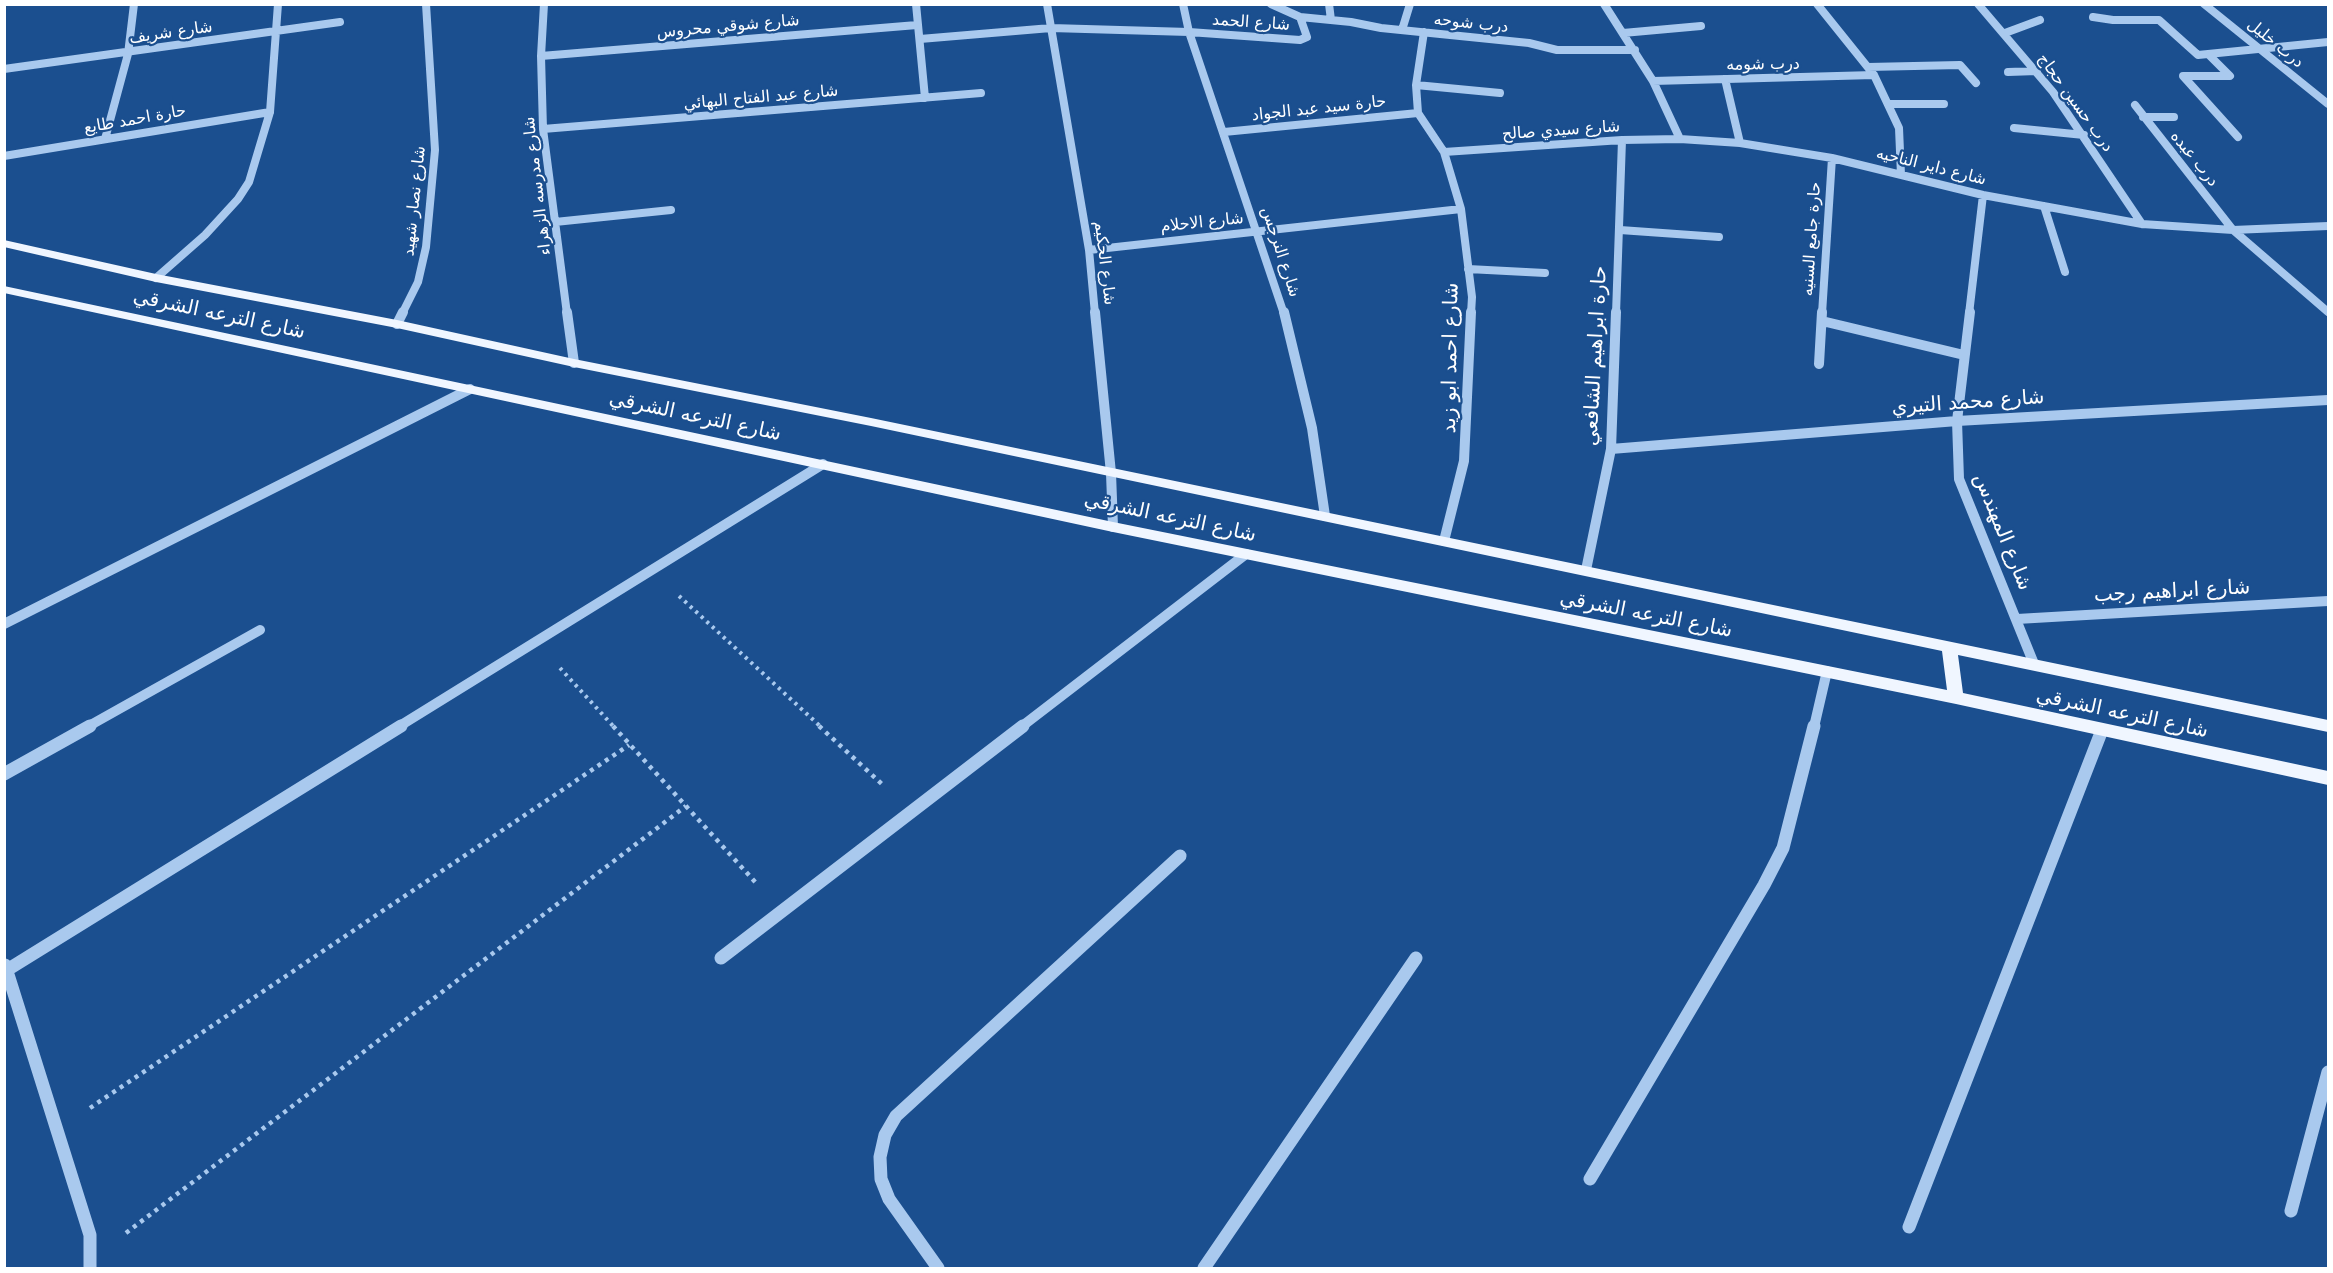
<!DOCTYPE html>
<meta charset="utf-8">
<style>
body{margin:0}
#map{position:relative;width:2333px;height:1273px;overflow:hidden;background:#1b4f8f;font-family:"DejaVu Sans",sans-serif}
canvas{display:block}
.frame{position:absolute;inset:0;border:6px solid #fff;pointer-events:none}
</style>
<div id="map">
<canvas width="2333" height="1273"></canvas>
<div class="frame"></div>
</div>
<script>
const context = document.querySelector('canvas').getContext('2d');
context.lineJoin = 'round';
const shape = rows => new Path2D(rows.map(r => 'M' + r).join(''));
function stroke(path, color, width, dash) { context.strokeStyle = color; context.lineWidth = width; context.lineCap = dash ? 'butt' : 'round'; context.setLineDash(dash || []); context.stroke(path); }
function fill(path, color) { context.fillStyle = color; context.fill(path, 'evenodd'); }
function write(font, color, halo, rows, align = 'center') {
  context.font = font + ' "DejaVu Sans",Cairo,sans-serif'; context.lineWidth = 4.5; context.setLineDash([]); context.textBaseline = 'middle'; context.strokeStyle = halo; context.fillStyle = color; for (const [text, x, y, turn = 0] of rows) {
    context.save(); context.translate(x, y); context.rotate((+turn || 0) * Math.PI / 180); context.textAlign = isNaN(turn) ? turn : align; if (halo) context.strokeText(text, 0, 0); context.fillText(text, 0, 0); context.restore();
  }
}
stroke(shape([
 [679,596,821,727],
 [560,668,614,727]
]), '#a9c9ee', 4, [3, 4.5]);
stroke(shape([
 [613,726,757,884],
 [819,726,884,786],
 [90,1108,629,745],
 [126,1233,686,806]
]), '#a9c9ee', 4.5, [4, 5]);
stroke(shape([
 [544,4,541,56,543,129,567,314],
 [916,4,925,98],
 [1047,4,1089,250,1095,314],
 [1183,4,1189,32,1284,314],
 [1271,4,1300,17,1351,22,1381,28,1529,43,1557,50,1635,50],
 [1329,4,1331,20],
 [1604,4,1653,81,1680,139],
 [1817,4,1874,75,1899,128,1901,175],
 [1978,4,2053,92,2142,224],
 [2204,4,2328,104],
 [2093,17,2113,20,2159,20,2198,55,2328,42],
 [1402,30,1410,4],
 [1424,32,1416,85,1418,113,1444,152,1461,209,1472,297,1471,314],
 [1623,33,1701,26],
 [2005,33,2040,20],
 [920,39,1051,28,1189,32,1300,40,1307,37,1300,17],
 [2209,55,2230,76,2183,76,2238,137],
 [541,56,917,25],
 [1868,67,1960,65,1976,83],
 [4,69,340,22],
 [2008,72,2037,71],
 [1725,79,1740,143],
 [1653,81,1874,75],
 [1416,85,1500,93],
 [1888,104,1944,104],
 [2135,105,2233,230,2328,312],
 [2143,117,2174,117],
 [2014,128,2084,135],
 [543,129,981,93],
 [1224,132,1418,113],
 [105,139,128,54,134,4],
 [1444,152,1622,140,1680,139,1740,143,1832,158,1983,195,2142,224,2233,230,2328,226],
 [4,156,270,112],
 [2044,206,2065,272],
 [555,222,671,210],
 [1620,230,1719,237],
 [1089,250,1461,209],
 [1468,269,1545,273],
 [156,278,205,235,238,199,249,182,270,112,278,4],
 [402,314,418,282,426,247,435,150,426,4],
 [1616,314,1622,140],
 [1822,314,1832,158],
 [1969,314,1983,195]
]), '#a9c9ee', 8);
stroke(shape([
 [567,312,574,363],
 [1095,312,1111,473,1113,527],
 [1284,312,1312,428,1325,516],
 [1970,312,1957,421,1959,479,2034,664],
 [1822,321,1964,355],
 [397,324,403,312],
 [1819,364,1822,312],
 [1611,449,1957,421,2328,400],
 [1444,541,1464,461,1471,312],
 [1586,570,1611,449,1616,312],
 [2017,619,2328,601],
 [4,624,470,389],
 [87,727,260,630],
 [398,727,823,464],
 [1021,727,1246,554],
 [1814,727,1827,671]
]), '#a9c9ee', 10);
stroke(shape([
 [4,774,90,726],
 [721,958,1023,726],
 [5,965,90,1235,90,1268],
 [7,970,401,726],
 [1590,1179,1764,885,1783,848,1814,726],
 [2291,1211,2328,1072],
 [1909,1227,2102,730],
 [938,1268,889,1199,881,1179,880,1157,885,1135,896,1116,1180,856],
 [1204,1268,1416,958]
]), '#a9c9ee', 13);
fill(shape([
 [4,240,156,274,397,320,574,359,871,418,2328,720,2328,732,1958,655,1963,693,2328,771,2328,785,1956,704,1113,532,4,293,4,286,1113,522,1947,690,1942,651,871,426,574,367,397,328,156,282,4,247,4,240]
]), '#f0f6ff');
write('16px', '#fff', '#1b4f8f', [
 ["شارع الحمد",1251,23,4],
 ["درب شوحه",1471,24,6],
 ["شارع شوقي محروس",728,27,-5],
 ["شارع شريف",171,33,-8],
 ["درب خليل",2275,44,39],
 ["درب شومه",1763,65,-1],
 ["شارع عبد الفتاح البهائي",761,98,-5],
 ["درب حسين حجاج",2075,103,54],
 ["حارة سيد عبد الجواد",1319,109,-6],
 ["حارة احمد طايع",135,120,-10],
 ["شارع سيدي صالح",1561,131,-4],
 ["درب عبده",2194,159,51],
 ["شارع داير الناحيه",1931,167,14],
 ["شارع مدرسه الزهراء",538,186,-97],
 ["شارع نصار شهيد",415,201,-84],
 ["شارع الاحلام",1202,223,-6],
 ["حارة جامع السنيه",1812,239,-86],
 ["شارع النرجس",1280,252,72],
 ["شارع الحكيم",1104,263,83]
]);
write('20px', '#fff', '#1b4f8f', [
 ["شارع الترعه الشرقي",219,315,12],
 ["حارة ابراهيم الشافعي",1596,356,-87],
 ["شارع احمد ابو زيد",1451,358,-89],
 ["شارع محمد التيري",1968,403,-4],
 ["شارع الترعه الشرقي",695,417,12],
 ["شارع الترعه الشرقي",1170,518,12],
 ["شارع المهندس",2002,532,68],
 ["شارع ابراهيم رجب",2172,592,-3],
 ["شارع الترعه الشرقي",1646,615,11],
 ["شارع الترعه الشرقي",2122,714,12]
]);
</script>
